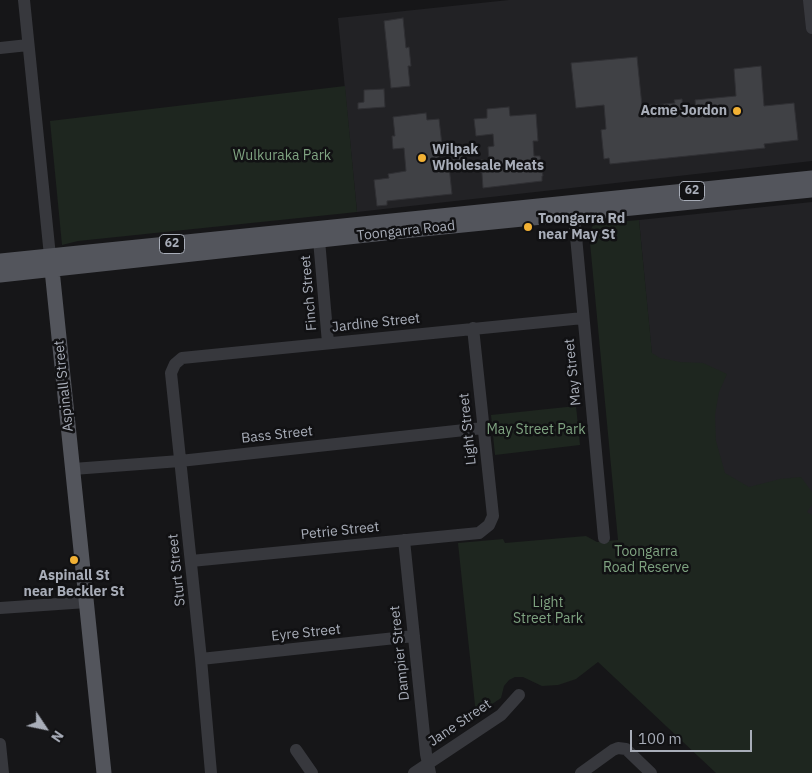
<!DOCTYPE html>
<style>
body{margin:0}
#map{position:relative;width:812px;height:773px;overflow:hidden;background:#161618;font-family:"IBM Plex Sans",sans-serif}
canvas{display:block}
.north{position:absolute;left:20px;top:703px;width:50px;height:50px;-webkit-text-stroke:4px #111113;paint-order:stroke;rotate:124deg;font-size:14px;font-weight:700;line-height:20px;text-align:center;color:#a8adb8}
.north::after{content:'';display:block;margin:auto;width:18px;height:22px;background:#a8adb8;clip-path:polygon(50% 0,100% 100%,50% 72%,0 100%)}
.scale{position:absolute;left:630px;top:730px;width:122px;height:22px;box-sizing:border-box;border:2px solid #a8adb8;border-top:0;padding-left:6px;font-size:15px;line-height:18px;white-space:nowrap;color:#a8adb8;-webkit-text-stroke:4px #111113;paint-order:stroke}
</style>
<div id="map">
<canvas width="812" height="773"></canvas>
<div class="north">N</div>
<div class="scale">100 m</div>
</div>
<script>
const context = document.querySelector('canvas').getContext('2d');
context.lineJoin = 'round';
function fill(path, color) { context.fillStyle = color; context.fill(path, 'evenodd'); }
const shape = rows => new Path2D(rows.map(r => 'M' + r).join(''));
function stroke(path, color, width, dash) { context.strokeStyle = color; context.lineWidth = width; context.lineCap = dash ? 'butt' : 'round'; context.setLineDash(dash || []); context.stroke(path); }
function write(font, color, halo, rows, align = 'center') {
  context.font = font + ' "IBM Plex Sans",sans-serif'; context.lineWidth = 5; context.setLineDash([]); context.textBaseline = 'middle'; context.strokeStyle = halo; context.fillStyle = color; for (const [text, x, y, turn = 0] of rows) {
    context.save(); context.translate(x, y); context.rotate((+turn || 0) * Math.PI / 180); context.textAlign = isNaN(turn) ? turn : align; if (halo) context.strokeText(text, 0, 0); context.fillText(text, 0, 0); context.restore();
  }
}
fill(shape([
 [509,0,812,0,812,161,357,212,338,18],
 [812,202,812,547,673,575,639,220]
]), '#222225');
fill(shape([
 [345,86,357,212,78,241,62,245,50,121],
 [639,220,652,353,660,358,680,362,703,363,727,374,719,392,715,415,716,441,725,473,749,487,780,479,801,477,812,492,812,505,807,512,812,515,812,773,716,773,598,662,576,679,558,685,542,686,523,677,515,677,509,680,504,686,501,698,476,715,458,543,503,539,505,543,586,536,597,542,618,540,589,232,594,224],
 [576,406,580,445,495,455,491,415]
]), '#1e261f');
const building = shape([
 [403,18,406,48,409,47,411,66,408,66,410,86,391,88,384,21,403,18],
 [637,57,642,106,675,103,674,100,682,99,683,111,696,110,695,100,736,96,734,69,761,66,764,106,794,103,798,140,764,144,765,148,610,164,609,158,604,159,601,130,606,129,604,105,576,108,571,63,637,57],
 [384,89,385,107,358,109,358,103,364,102,364,90,384,89],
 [509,107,510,116,536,114,538,141,533,141,534,156,540,156,543,176,542,176,542,181,483,188,481,160,489,160,488,147,494,146,493,134,476,136,474,119,487,118,487,109,509,107],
 [426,113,427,120,439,119,442,145,437,146,440,168,449,166,452,194,387,201,387,205,377,206,374,180,389,178,388,174,406,171,404,148,393,149,392,136,395,136,393,117,426,113],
 [462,148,463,160,453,161,451,149,462,148]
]);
fill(building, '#404145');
stroke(building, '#303034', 1);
stroke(shape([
 [24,0,50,256],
 [809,0,812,28],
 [0,48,28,45],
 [573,204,604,538],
 [319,240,328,343],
 [73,469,180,461,483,428],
 [404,540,426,754,430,773],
 [191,561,479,533,489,525,493,516,473,328],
 [0,608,87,602],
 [201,659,414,636],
 [0,744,3,773],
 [296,750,312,773],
 [211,773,201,659,171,373,175,364,182,358,583,318],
 [414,773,501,715,519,695],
 [581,773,613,750,618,748,626,749,651,773]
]), '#37383d', 12);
stroke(shape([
 [51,260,104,773],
 [0,261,812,178],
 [0,275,403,231,812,190]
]), '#53555c', 15);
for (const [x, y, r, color] of [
 [737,111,5,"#f2b134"],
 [422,158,5,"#f2b134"],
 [528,227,5,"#f2b134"],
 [74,560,5,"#f2b134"]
]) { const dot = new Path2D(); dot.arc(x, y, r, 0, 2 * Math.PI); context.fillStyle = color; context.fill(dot); stroke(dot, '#111113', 2); }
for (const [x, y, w] of [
 [692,191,25],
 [172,244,25]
]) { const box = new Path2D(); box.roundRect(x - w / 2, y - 9.5, w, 19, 4); context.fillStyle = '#111113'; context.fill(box); stroke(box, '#a8adb8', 1); }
write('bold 12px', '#a8adb8', null, [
 ["62",692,191],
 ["62",172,244]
]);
write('bold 14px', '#a8adb8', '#111113', [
 ["Acme Jordon",727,111,"right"],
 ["Wilpak",432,150],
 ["Wholesale Meats",432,166],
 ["Toongarra Rd",538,219],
 ["near May St",538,235],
 ["Aspinall St",74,576,"center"],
 ["near Beckler St",74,592,"center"]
], 'left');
write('14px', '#7fa381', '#111113', [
 ["Wulkuraka Park",282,156],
 ["May Street Park",536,430],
 ["Toongarra",646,552],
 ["Road Reserve",646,568],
 ["Light",548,603],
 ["Street Park",548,619]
]);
write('14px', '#a8adb8', '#111113', [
 ["Toongarra Road",406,231,-6],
 ["Finch Street",309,293,-95],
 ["Jardine Street",376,323,-6],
 ["May Street",573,372,-96],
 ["Aspinall Street",64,386,-96],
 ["Light Street",468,429,-96],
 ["Bass Street",277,435,-6],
 ["Petrie Street",340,531,-6],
 ["Sturt Street",177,570,-96],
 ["Eyre Street",306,633,-6],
 ["Dampier Street",400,653,-96],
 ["Jane Street",460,723,-34]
]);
</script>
